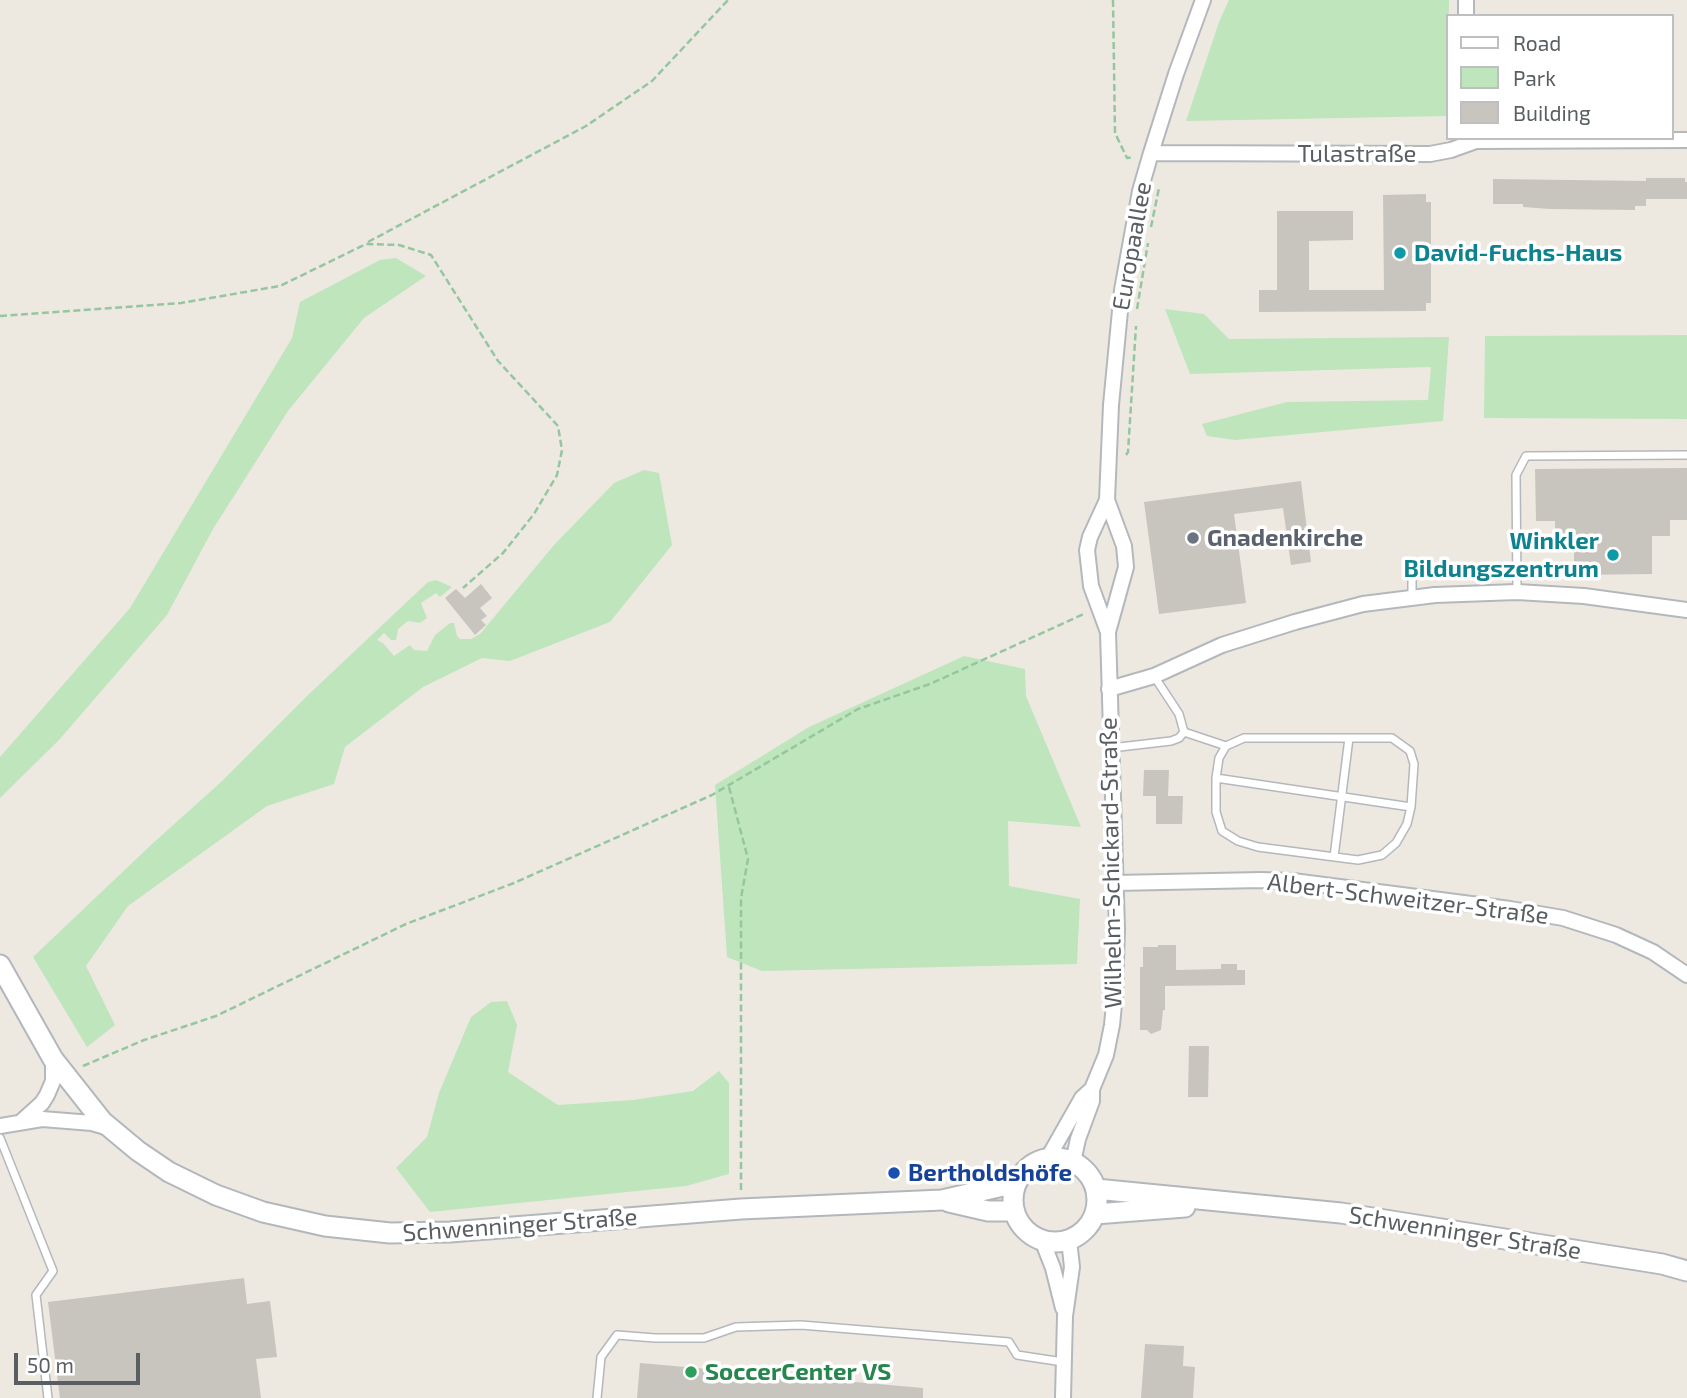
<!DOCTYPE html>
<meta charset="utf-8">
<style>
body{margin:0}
#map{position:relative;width:1687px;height:1398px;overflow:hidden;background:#ede9e1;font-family:"Exo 2",sans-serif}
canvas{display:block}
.legend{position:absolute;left:1446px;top:14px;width:228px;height:126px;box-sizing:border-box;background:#fff;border:2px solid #bdbfc0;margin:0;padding:9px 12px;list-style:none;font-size:21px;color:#595e62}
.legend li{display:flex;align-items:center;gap:14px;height:35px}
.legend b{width:35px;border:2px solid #bdbfc0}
.scale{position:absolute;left:14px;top:1353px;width:126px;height:32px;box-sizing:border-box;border:4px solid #595e62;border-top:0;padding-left:9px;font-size:21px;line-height:24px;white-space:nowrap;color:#595e62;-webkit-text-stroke:5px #fff;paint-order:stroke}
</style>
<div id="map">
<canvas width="1687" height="1398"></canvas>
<ul class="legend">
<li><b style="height:9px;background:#fff"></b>Road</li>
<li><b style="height:19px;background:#bfe5bc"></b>Park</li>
<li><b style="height:19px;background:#c8c4be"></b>Building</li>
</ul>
<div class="scale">50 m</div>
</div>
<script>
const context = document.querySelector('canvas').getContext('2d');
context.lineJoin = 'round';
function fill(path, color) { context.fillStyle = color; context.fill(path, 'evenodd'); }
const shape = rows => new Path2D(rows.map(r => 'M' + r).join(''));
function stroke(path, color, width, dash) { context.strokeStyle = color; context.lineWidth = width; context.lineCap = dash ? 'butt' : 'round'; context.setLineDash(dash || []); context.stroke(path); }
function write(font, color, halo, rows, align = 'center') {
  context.font = font + ' "Exo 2",sans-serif'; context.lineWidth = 7; context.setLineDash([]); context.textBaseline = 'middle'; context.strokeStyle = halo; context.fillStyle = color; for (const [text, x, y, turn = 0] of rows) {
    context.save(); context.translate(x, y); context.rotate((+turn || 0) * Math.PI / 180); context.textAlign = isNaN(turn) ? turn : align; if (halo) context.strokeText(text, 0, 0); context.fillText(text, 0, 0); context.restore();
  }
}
fill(shape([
 [1229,0,1449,0,1447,116,1186,121,1219,22],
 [396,258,426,276,364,318,288,411,213,529,167,615,59,740,0,798,0,757,130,608,292,338,300,302,380,260],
 [1165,309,1204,314,1229,339,1449,337,1443,421,1235,440,1207,436,1202,424,1287,402,1428,400,1431,367,1190,374],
 [1687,335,1687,419,1484,418,1485,336],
 [644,470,659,473,672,545,610,622,510,661,482,658,423,687,345,747,334,784,267,806,128,906,86,966,115,1025,87,1047,33,957,152,844,220,783,307,696,428,582,436,580,452,587,440,597,436,593,421,603,427,618,420,623,408,621,398,629,396,640,391,640,384,633,377,640,383,643,394,656,410,645,414,650,427,651,435,635,450,623,454,623,457,636,460,639,471,639,480,634,554,545,614,483],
 [964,656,1025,669,1026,696,1081,827,1008,821,1009,886,1080,899,1077,964,762,971,727,957,715,785,809,727],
 [507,1001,517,1025,508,1072,558,1105,633,1100,693,1091,719,1071,729,1083,729,1174,686,1186,430,1212,396,1168,427,1137,439,1093,471,1017,491,1002]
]), '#bfe5bc');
fill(shape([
 [1646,178,1685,178,1685,182,1687,182,1687,199,1646,199,1646,206,1635,206,1635,210,1550,209,1523,207,1523,204,1493,204,1493,179,1646,181],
 [1426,194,1426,202,1431,202,1431,303,1426,303,1426,311,1259,312,1259,290,1277,290,1277,211,1353,211,1353,240,1309,241,1309,290,1384,290,1383,195],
 [1687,468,1687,520,1670,520,1670,536,1652,536,1652,574,1574,575,1574,537,1555,536,1555,521,1536,521,1535,469],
 [1301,481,1311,562,1291,565,1283,508,1234,514,1246,603,1159,614,1144,502],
 [481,584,492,598,480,608,487,616,481,620,486,625,475,635,445,598,456,589,465,598],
 [1144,770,1169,770,1168,796,1183,796,1182,824,1156,824,1156,796,1143,796],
 [1158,945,1176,945,1176,970,1221,969,1221,964,1237,964,1237,970,1245,970,1245,985,1165,986,1165,1010,1163,1010,1161,1030,1151,1034,1147,1030,1140,1030,1140,967,1143,967,1143,947,1158,947],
 [1189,1046,1209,1046,1208,1097,1188,1097],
 [244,1278,247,1304,270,1301,277,1357,256,1359,261,1398,60,1398,48,1302],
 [1145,1344,1184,1346,1183,1366,1195,1367,1193,1398,1141,1398],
 [640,1363,923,1388,923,1398,637,1398]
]), '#c8c4be');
const lane = shape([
 [1412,568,1412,597],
 [1517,591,1516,475,1526,456,1687,455],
 [1184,732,1226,746],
 [1244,738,1392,738,1410,751,1414,764,1411,807,1407,824,1396,843,1382,855,1358,860,1258,847,1238,841,1222,831,1216,812,1216,778,1219,758,1226,746,1244,738],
 [1111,748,1171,741,1179,738,1184,732,1179,714,1154,676],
 [1216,778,1411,807],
 [1334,857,1349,738],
 [0,1138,53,1271,36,1295,48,1398],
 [597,1398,601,1357,617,1335,655,1338,704,1338,736,1327,801,1325,1009,1342,1017,1355,1063,1362]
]);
const street = shape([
 [1466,0,1466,16],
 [1151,153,1430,154,1451,150,1476,141,1687,140],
 [1108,632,1091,586,1087,550,1090,537,1107,500,1111,405,1122,290,1140,191,1151,153,1176,74,1203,0],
 [1109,689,1154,676,1222,645,1295,622,1363,604,1435,595,1517,592,1584,596,1687,610],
 [1115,883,1261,880,1293,881,1510,909,1563,918,1616,935,1653,952,1687,975],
 [22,1121,42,1103,47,1095,53,1081,53,1059],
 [0,1126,42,1119,92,1123,109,1128],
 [1048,1158,1082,1098,1092,1089],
 [1073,1162,1078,1139,1092,1101,1092,1089,1106,1055,1112,1025,1115,994,1117,929,1108,632,1126,567,1124,546,1107,500],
 [1042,1240,1053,1268,1063,1308],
 [1063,1398,1065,1316,1072,1267,1069,1240]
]);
const secondary = shape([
 [0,965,53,1059,102,1121,138,1151,169,1172,216,1195,263,1212,325,1226,390,1233,450,1232,741,1209,942,1200,1016,1183],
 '1013 1200a42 42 0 1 1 84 0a42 42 0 1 1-84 0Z',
 [1096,1189,1341,1213,1662,1264,1687,1271],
 [949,1202,988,1211,1014,1211],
 [1095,1214,1185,1207]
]);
stroke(lane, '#b4b8bc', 10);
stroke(street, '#b4b8bc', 18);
stroke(secondary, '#b3b7bc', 23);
stroke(shape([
 [1113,0,1115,133,1127,158,1134,157],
 [1151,227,1159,188],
 [368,242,586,126,652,81,728,0],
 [1137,309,1148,243],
 [0,316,181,303,280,286,366,244,399,245,431,255,498,361,558,426,562,450,557,475,534,514,503,553,463,588],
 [1126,455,1128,452,1136,326],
 [729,787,748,859,741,898,741,1190],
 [83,1066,144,1040,216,1016,406,924,514,883,712,795,858,709,930,684,1086,613]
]), '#95c6a0', 2.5, [7, 3.5]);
stroke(lane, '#fff', 7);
stroke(street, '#fff', 14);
stroke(secondary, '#fff', 19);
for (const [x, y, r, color] of [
 [1400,253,7,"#0f9aa8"],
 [1193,538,7,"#6b7280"],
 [1613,555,7,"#0f9aa8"],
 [894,1173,7,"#1a4fb4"],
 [691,1372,7,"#2e9e5b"]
]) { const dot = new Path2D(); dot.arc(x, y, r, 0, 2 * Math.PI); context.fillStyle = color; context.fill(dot); stroke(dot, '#fff', 2.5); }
write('24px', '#595e62', '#fff', [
 ["Tulastraße",1357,154],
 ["Europaallee",1132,246,-80],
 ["Wilhelm-Schickard-Straße",1111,863,-91],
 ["Albert-Schweitzer-Straße",1408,899,7],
 ["Schwenninger Straße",520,1225,-4],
 ["Schwenninger Straße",1465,1233,9]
]);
write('bold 24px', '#0d838f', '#fff', [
 ["David-Fuchs-Haus",1414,253],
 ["Winkler",1599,541,"right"],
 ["Bildungszentrum",1599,569,"right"]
], 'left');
write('bold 24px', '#5b616d', '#fff', [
 ["Gnadenkirche",1207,538]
], 'left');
write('bold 24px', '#164399', '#fff', [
 ["Bertholdshöfe",908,1173]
], 'left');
write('bold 24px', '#27864d', '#fff', [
 ["SoccerCenter VS",705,1372]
], 'left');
</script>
